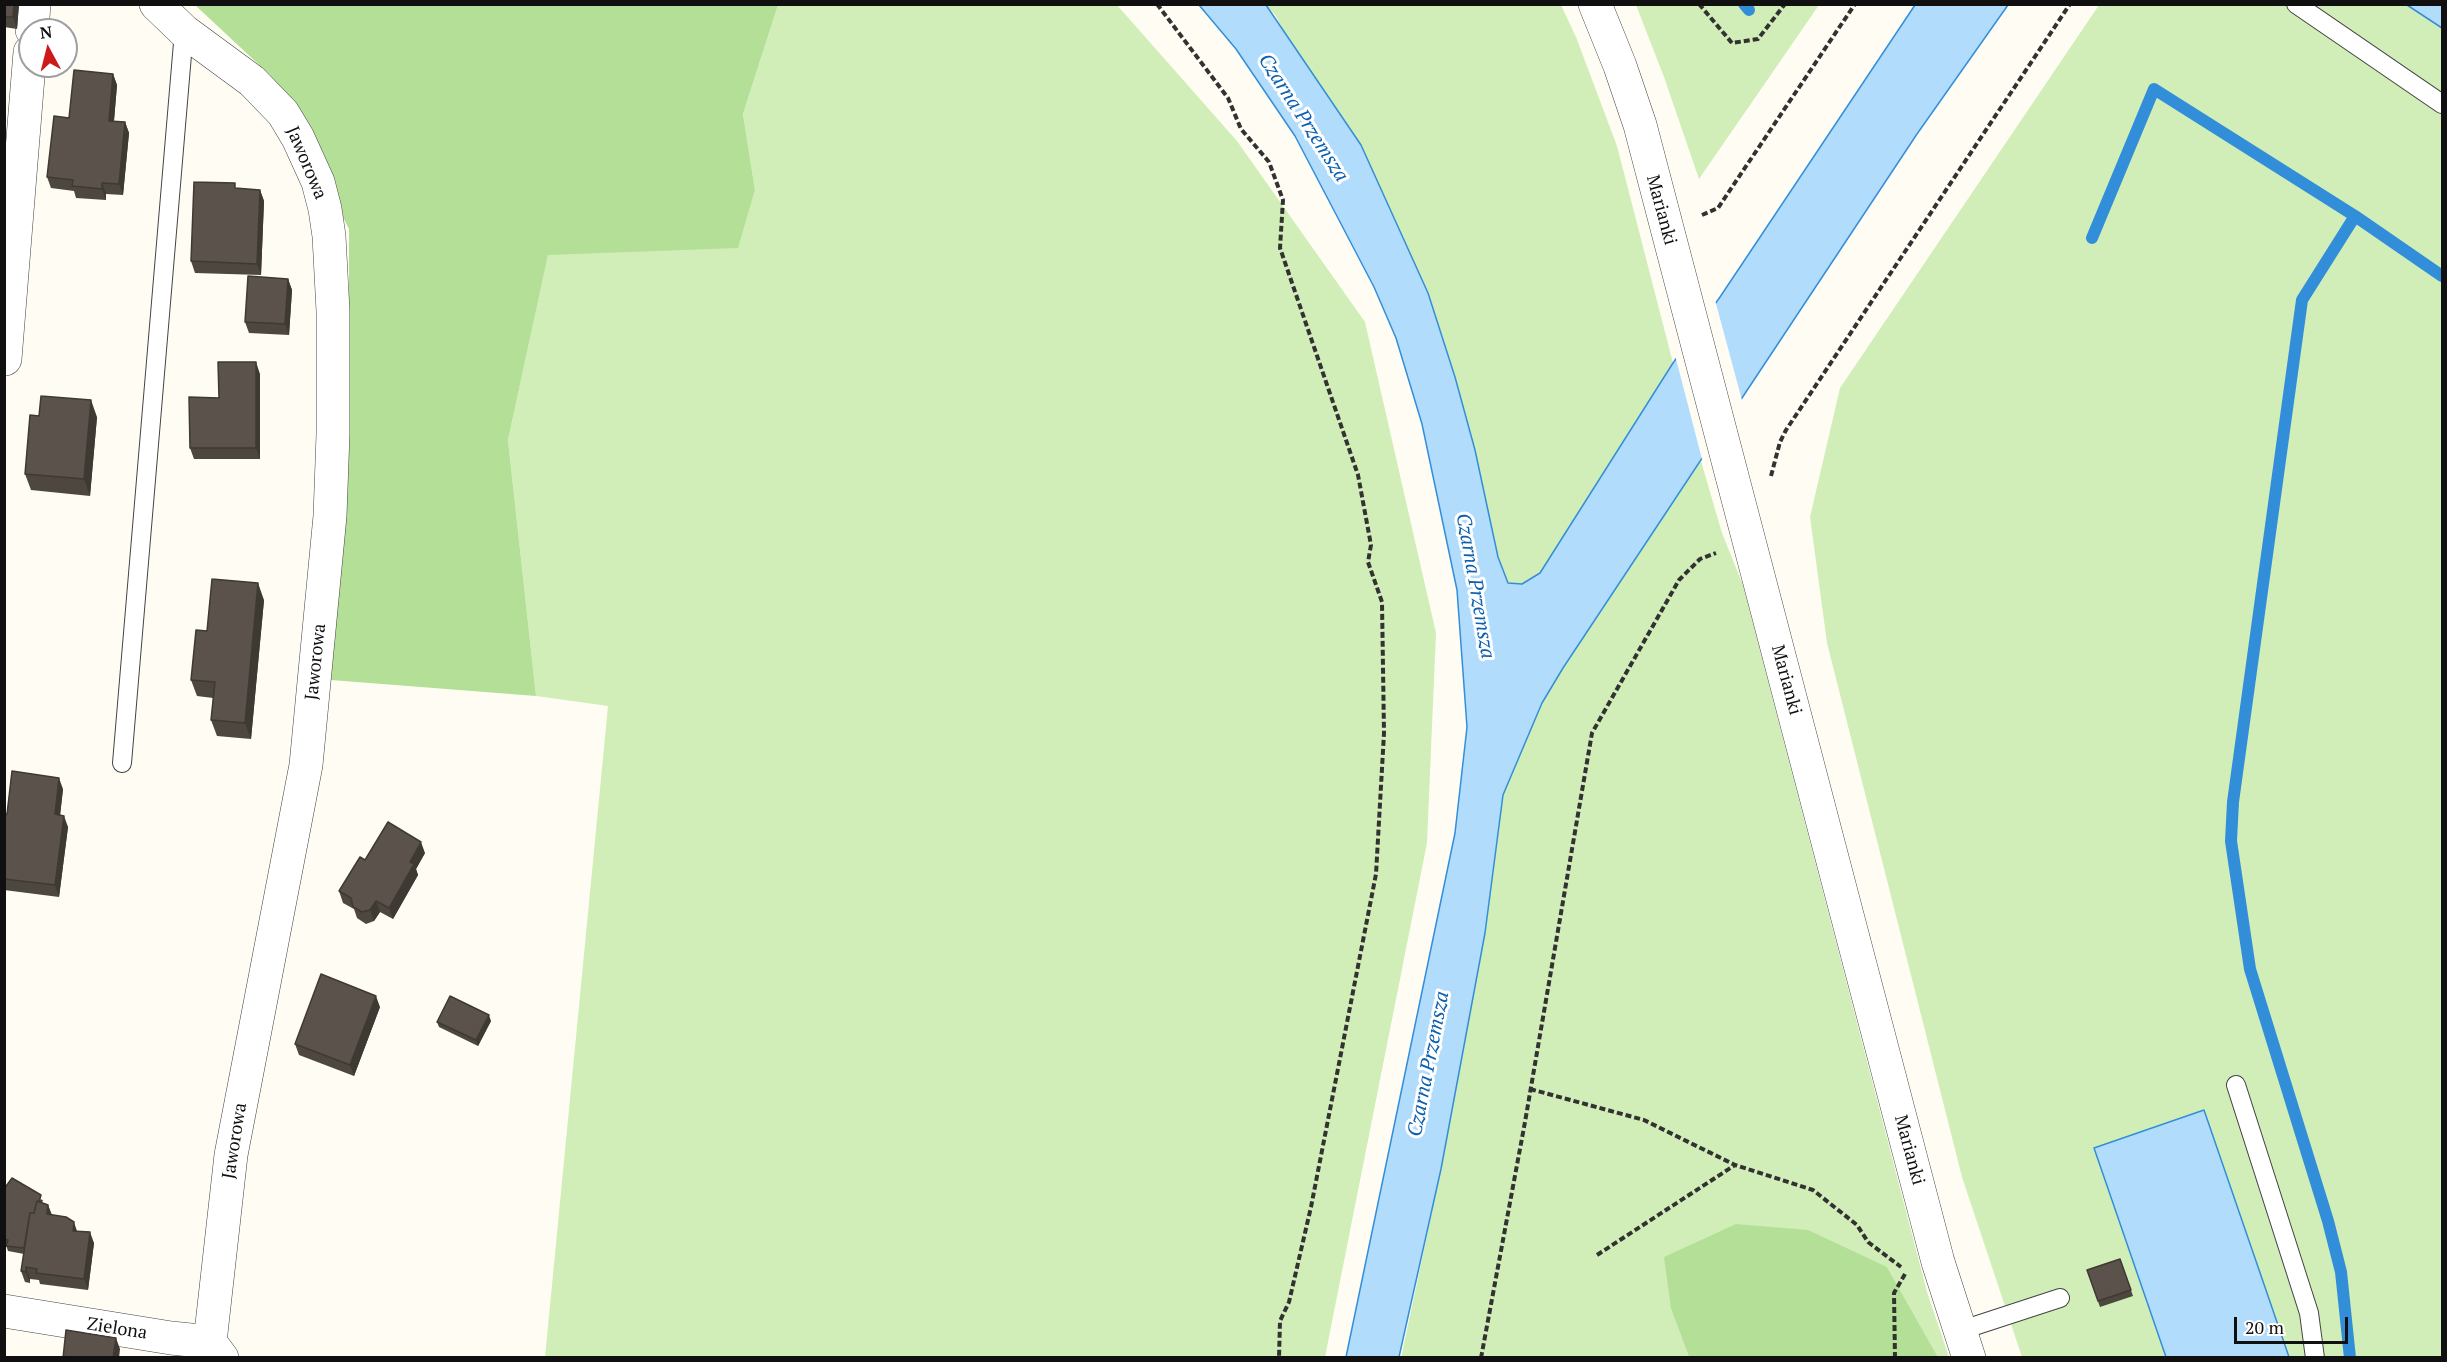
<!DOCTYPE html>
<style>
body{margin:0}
#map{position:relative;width:2447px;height:1362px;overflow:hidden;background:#fffdf3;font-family:"PT Serif",serif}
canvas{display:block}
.frame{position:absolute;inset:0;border:6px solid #101010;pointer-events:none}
.north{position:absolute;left:18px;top:18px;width:60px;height:60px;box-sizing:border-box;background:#fff;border:2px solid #9f9f9f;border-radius:50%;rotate:353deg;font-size:16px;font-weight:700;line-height:24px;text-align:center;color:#101010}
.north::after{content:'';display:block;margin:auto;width:21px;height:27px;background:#ce1b1a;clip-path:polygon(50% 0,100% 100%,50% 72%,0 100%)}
.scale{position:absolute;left:2234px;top:1317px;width:114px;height:27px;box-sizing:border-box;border:3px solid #101010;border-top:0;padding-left:8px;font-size:18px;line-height:21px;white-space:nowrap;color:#101010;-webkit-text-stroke:4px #fff;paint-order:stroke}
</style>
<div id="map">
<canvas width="2447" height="1362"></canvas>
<div class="frame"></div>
<div class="north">N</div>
<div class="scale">20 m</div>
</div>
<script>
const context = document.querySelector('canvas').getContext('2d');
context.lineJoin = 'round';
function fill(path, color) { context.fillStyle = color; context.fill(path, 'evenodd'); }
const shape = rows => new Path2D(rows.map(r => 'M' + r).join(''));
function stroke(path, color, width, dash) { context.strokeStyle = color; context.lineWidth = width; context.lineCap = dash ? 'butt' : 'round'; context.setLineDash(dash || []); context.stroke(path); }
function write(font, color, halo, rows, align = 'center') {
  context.font = font + ' "PT Serif",serif'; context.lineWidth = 6; context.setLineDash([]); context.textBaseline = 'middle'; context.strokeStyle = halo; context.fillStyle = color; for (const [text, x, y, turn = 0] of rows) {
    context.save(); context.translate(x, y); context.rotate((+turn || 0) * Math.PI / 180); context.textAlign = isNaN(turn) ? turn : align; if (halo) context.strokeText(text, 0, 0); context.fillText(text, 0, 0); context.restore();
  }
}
fill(shape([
 [778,5,1117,5,1237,141,1365,322,1436,633,1427,843,1325,1357,545,1357,608,706,536,696,508,440,548,254,738,247,755,190,743,114],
 [1266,5,1561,5,1576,37,1617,146,1673,363,1540,573,1523,584,1508,583,1498,557,1475,450,1455,377,1276,16],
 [1636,5,1819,5,1699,179,1664,77],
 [2099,5,2407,5,2442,28,2442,1357,2022,1357,1962,1177,1827,643,1810,517,1840,388],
 [1701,461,1722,533,1743,585,1927,1292,1949,1357,1938,1357,1887,1267,1671,1309,1689,1357,1401,1358,1441,1169,1485,933,1503,795,1542,703,1563,668]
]), '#d1eeb8');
fill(shape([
 [195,5,778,5,743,114,755,190,738,248,548,255,508,440,536,696,331,680,349,437,349,229,270,75],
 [1736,1224,1808,1230,1887,1267,1938,1357,1689,1357,1671,1309,1664,1257]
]), '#b3e096');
const water = shape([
 [1199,5,1266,5,1361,145,1428,293,1455,377,1475,450,1498,557,1508,583,1522,584,1540,573,1673,363,1720,297,1915,5,2008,5,1917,134,1563,668,1542,703,1503,795,1485,933,1441,1169,1399,1357,1346,1357,1455,833,1467,727,1457,590,1422,424,1396,338,1374,287,1295,136,1236,49,1199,5],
 [2407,5,2442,5,2442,28,2407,5],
 [2204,1110,2289,1357,2166,1357,2094,1148,2204,1110]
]);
fill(water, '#b2dcfc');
stroke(water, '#338ed9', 1.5);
fill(shape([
 [1715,300,1743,404,1703,463,1675,355]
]), '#fffdf3');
stroke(shape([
 [1744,4,1749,10],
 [2355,216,2442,276],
 [2092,238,2154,89,2355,216,2302,300,2233,802,2231,841,2250,969,2328,1221,2341,1272,2350,1358]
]), '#338ed9', 12);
const lane = shape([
 [2296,4,2442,104],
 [122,763,184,31],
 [2236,1085,2309,1313,2315,1358],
 [1959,1331,2060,1298]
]);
const street = shape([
 [156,4,184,31,252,81,283,113,298,138,318,182,325,209,329,236,333,311,333,434,330,516,306,765,231,1155,210,1342],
 [1595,4,1620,66,1640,125,1938,1262,1969,1358],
 [32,30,34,4],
 [5,359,30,52],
 [4,1311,171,1338,210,1342,222,1358]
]);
stroke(lane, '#434343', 20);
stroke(street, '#434343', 34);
stroke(shape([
 [1157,4,1228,98,1241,129,1269,162,1283,200,1280,248,1358,475,1371,545,1368,562,1382,602,1384,733,1376,874,1311,1207,1289,1302,1280,1321,1279,1358],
 [1699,4,1732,43,1758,39,1785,4],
 [1702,215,1718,208,1855,4],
 [1771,476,1780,442,1786,430,2070,4],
 [1530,1089,1644,1120,1735,1165,1813,1190,1857,1225,1868,1242,1901,1267],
 [1597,1255,1735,1165],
 [1481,1358,1525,1122,1592,733,1679,580,1700,559,1716,553],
 [1895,1358,1894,1293,1905,1274]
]), '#323232', 4, [6, 3]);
stroke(lane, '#fff', 18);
stroke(street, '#fff', 33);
fill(shape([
 [4,4,19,4,17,29,4,27],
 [113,74,117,85,114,121,125,122,129,133,123,195,106,194,106,200,76,198,74,191,51,188,47,177,69,118],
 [237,188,260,190,264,201,261,275,195,273,191,261],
 [288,279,292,290,289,335,249,333,245,322],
 [260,374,260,459,194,459,190,448,219,398],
 [39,416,97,417,90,496,31,490,25,474],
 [264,600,251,739,217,736,211,720,213,698,197,696,191,680,207,631],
 [63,789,60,815,68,827,59,897,4,890,4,814,7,814],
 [425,853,416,869,418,875,393,919,380,912,374,921,366,924,357,918,354,909,343,903,339,891,365,860],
 [380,1007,354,1076,299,1055,295,1044],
 [491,1021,478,1046,439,1027,437,1022],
 [4,1189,43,1200,42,1203,48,1205,52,1215,94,1243,88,1290,40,1284,39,1280,30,1279,30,1283,25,1282,21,1271,24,1254,8,1251,6,1245,4,1245],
 [2120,1259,2133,1296,2100,1307,2087,1270]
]), '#4d4740');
fill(shape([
 [14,4,19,4,17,29,13,17],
 [113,74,117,85,113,132,109,121],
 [125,122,129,133,123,195,119,184],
 [102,183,106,194,106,200,102,189],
 [260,190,264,201,261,275,257,264],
 [288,279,292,290,289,335,285,324],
 [256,362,260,374,260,459,256,448],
 [91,400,97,417,90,496,84,479],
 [258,583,264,600,251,739,245,723],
 [59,778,63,789,59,825,55,814],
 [64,816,68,827,59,897,55,885],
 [421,842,425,853,416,869,418,875,393,919,389,908,410,862],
 [376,901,380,912,374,921,370,910],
 [376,996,380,1007,354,1076,350,1065],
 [489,1015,491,1021,478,1046,476,1040],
 [48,1205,52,1216,47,1214],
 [74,1222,78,1234,73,1231],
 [90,1232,94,1243,88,1290,84,1279],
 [26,1267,30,1279,30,1283,26,1272],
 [116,1338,120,1349,119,1358,113,1358]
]), '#3f3934');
const building = shape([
 [4,4,14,4,13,17,4,17,4,4],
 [74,70,113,74,109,121,125,122,119,184,102,183,102,189,72,186,73,180,47,177,54,116,69,118,74,70],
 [194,182,235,183,235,188,260,190,257,264,191,261,194,182],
 [248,276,288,279,285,324,245,322,248,276],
 [218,362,256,362,256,448,190,448,189,397,219,398,218,362],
 [41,396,91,400,84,479,25,474,30,415,39,416,41,396],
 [212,579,258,583,245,723,211,720,215,682,191,680,196,630,207,631,212,579],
 [12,771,59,778,55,814,64,816,55,885,4,879,4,814,7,814,12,771],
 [388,822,421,842,410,862,414,864,389,908,376,901,370,910,362,912,353,907,351,898,339,891,360,857,365,860,388,822],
 [321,974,376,996,350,1065,295,1044,321,974],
 [450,996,489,1015,476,1040,437,1022,450,996],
 [12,1178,41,1195,39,1202,37,1201,34,1213,30,1213,24,1248,6,1246,8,1240,4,1239,4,1189,12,1178],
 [37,1201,48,1205,47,1214,66,1217,74,1222,73,1231,90,1232,84,1279,36,1273,37,1269,26,1267,26,1272,21,1271,30,1213,34,1213,37,1201],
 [2120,1259,2131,1290,2098,1301,2087,1270,2120,1259],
 [66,1330,116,1338,113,1358,63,1358,66,1330]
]);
fill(building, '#5a524b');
stroke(building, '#3f3934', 1.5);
write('18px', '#101010', '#fff', [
 ["Jaworowa",306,163,67],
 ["Marianki",1661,210,75],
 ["Jaworowa",316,662,-84],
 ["Marianki",1786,680,75],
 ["Jaworowa",235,1141,-81],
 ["Marianki",1909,1150,75],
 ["Zielona",117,1329,9]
]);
write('italic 20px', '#0c60af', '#fff', [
 ["Czarna Przemsza",1303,118,57],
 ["Czarna Przemsza",1475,586,80],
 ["Czarna Przemsza",1429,1064,-79]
]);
</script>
